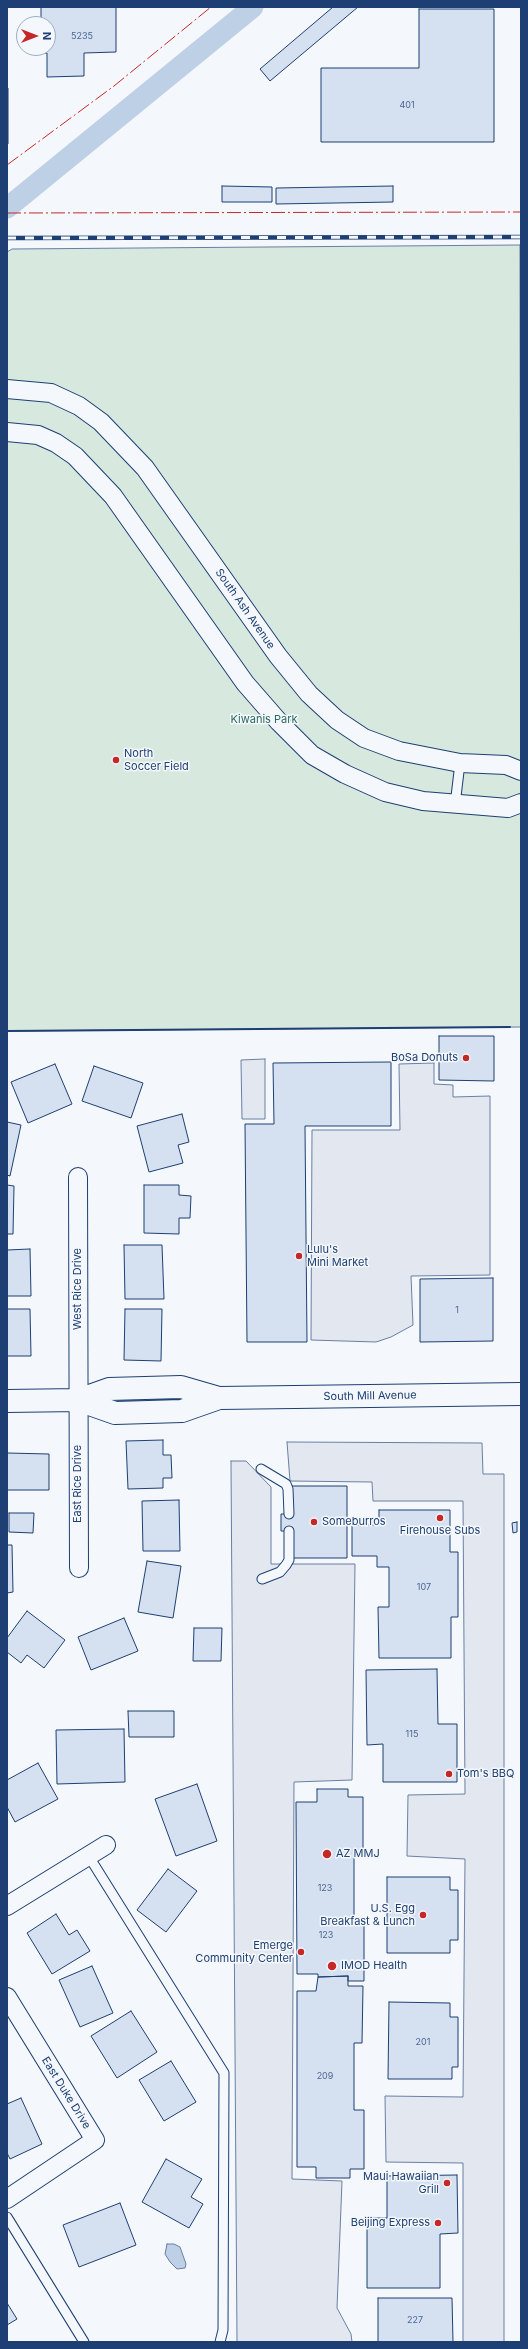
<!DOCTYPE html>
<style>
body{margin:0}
#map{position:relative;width:528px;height:2349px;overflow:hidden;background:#f4f7fb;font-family:Inter,sans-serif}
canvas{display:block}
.frame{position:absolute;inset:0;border:8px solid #1d3f73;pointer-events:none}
.north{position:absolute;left:16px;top:16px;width:40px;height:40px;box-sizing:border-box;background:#f4f7fb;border:1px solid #9eadc5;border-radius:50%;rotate:90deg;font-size:11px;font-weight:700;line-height:16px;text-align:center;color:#1d3f73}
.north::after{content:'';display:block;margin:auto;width:14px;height:18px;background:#c62828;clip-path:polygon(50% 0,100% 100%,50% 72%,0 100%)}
</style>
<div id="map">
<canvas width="528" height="2349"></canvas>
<div class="frame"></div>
<div class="north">N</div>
</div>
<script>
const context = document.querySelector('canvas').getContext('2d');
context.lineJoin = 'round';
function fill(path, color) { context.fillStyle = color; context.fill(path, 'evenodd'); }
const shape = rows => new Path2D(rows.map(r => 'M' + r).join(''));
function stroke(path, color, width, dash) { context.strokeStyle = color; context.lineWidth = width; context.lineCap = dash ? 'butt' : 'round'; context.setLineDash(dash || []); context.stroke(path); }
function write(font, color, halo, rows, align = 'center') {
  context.font = font + ' Inter,sans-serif'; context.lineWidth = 3; context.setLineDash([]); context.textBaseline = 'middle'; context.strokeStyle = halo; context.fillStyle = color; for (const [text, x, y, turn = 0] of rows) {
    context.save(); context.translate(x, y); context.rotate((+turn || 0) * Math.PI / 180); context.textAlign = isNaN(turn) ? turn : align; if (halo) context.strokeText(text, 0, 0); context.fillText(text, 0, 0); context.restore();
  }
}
const green = shape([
 [520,245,521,1027,7,1031,7,252,12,249,520,245]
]);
fill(green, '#d7e8df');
stroke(green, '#687fa3', 1);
const parking = shape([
 [265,1059,265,1119,242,1119,241,1060,265,1059],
 [434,1063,434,1084,453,1085,453,1097,490,1096,490,1275,411,1276,413,1325,391,1337,376,1342,311,1340,312,1130,400,1130,399,1064,434,1063],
 [287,1442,482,1443,483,1474,504,1474,504,2342,463,2342,463,2163,386,2162,385,2096,463,2097,465,1859,407,1856,408,1795,465,1794,463,1501,373,1501,372,1482,290,1481,287,1442],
 [231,1461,246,1461,271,1487,271,1564,355,1564,352,1780,294,1782,292,2179,342,2181,337,2308,351,2334,352,2342,237,2342,231,1461]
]);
fill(parking, '#e3e8f0');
stroke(parking, '#687fa3', 1);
const water = shape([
 [167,2244,174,2244,180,2247,186,2264,185,2268,177,2269,170,2262,165,2254,167,2244]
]);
fill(water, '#bed0e5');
stroke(water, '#687fa3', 1);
stroke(shape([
 [7,208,253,7]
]), '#bed0e5', 21);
const building = shape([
 [41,7,116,7,116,52,84,53,84,76,47,77,47,53,41,53,41,48,48,48,48,24,41,24,41,7],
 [333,7,358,7,270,81,260,69,333,7],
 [419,9,494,9,494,142,321,142,321,68,419,68,419,9],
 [7,88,8,88,8,144,7,144,7,88],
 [222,186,272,187,272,202,222,202,222,186],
 [393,186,393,202,276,204,276,188,393,186],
 [439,1036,494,1036,494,1081,439,1080,439,1036],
 [391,1062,391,1126,305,1126,307,1342,247,1342,245,1124,274,1124,273,1063,391,1062],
 [55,1064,72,1104,28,1123,11,1082,55,1064],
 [94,1066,143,1083,131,1118,82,1101,94,1066],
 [182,1114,189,1142,178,1145,183,1163,149,1172,137,1126,182,1114],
 [7,1122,21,1125,10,1176,7,1175,7,1122],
 [7,1185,14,1186,13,1234,7,1234,7,1185],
 [144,1185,179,1185,179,1195,191,1196,190,1218,179,1218,179,1234,144,1233,144,1185],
 [124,1245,162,1245,164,1299,125,1299,124,1245],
 [30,1249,31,1296,7,1296,7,1250,30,1249],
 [493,1278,493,1341,420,1342,420,1279,493,1278],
 [7,1309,30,1309,31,1356,7,1356,7,1309],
 [125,1309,162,1309,161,1361,124,1360,125,1309],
 [163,1440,163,1455,171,1455,172,1478,163,1478,163,1488,128,1489,126,1441,163,1440],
 [7,1453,49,1454,49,1490,7,1490,7,1453],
 [292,1486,347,1486,347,1558,293,1558,293,1531,281,1531,281,1514,292,1514,292,1486],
 [179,1500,180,1551,143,1551,142,1501,179,1500],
 [379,1510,450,1510,450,1552,458,1552,458,1617,451,1617,451,1658,379,1658,378,1607,389,1607,389,1567,377,1567,377,1556,352,1556,352,1525,379,1525,379,1510],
 [9,1513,34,1513,33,1533,9,1532,9,1513],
 [517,1522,517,1532,513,1533,512,1523,517,1522],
 [7,1545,12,1545,13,1592,7,1593,7,1545],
 [147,1561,181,1566,173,1618,138,1612,147,1561],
 [27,1611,65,1640,44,1668,27,1655,21,1663,7,1652,7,1638,27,1611],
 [124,1618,138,1651,91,1670,78,1637,124,1618],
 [194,1628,222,1628,221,1661,193,1661,194,1628],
 [437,1669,438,1724,457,1724,457,1782,383,1782,383,1744,367,1745,366,1670,437,1669],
 [128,1711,174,1711,174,1737,129,1737,128,1711],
 [124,1729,125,1782,57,1784,56,1730,124,1729],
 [38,1763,58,1799,15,1822,7,1807,7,1780,38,1763],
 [197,1784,217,1841,176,1856,155,1799,197,1784],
 [317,1789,348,1789,348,1797,363,1797,363,1855,354,1855,354,1921,364,1921,364,1981,348,1981,348,1976,318,1977,318,1974,297,1974,296,1802,317,1802,317,1789],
 [168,1869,197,1891,166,1932,137,1910,168,1869],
 [387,1877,450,1877,450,1890,458,1890,458,1940,450,1940,450,1953,387,1953,387,1877],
 [56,1914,69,1935,77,1930,90,1951,52,1974,27,1933,56,1914],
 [92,1966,113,2013,80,2027,59,1980,92,1966],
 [348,1976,348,1986,363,1986,362,2043,354,2043,354,2110,364,2110,364,2169,350,2169,350,2178,316,2178,316,2167,297,2167,297,1991,316,1991,318,1977,348,1976],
 [389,2002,450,2003,450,2017,458,2017,458,2067,452,2067,452,2079,388,2079,389,2002],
 [131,2011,157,2052,117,2078,91,2036,131,2011],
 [171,2061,196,2102,164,2121,139,2080,171,2061],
 [21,2098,42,2144,10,2159,7,2153,7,2104,21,2098],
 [166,2159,202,2179,191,2197,203,2204,189,2228,142,2202,166,2159],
 [457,2175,458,2233,440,2234,440,2288,367,2288,367,2218,387,2218,387,2176,457,2175],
 [120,2203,136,2245,79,2267,63,2225,120,2203],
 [378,2298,452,2298,453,2342,378,2342,378,2298],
 [7,2303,17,2319,7,2325,7,2303]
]);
fill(building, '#d5e0f0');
stroke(building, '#1d3f73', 1);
const service = shape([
 [455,805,460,763],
 [261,1469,286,1484,288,1489,289,1514],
 [262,1579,280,1572,286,1565,289,1560,289,1531],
 [88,1855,224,2073,223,2330,220,2342],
 [7,2217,84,2342]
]);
const minor = shape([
 [7,389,51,393,79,406,101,422,145,468,278,656,309,694,337,720,364,738,399,751,460,763,506,765,521,771],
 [7,432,38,435,56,443,75,456,113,496,245,683,279,722,312,755,345,774,385,792,423,801,508,808,521,803],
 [78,1177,79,1568],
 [7,1906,106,1845],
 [7,1997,95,2140,7,2199]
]);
const tertiary = shape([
 [78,1400,115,1413,182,1411,219,1398],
 [7,1401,78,1400,109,1389,181,1387,219,1398,521,1394]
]);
stroke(service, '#1d3f73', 11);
stroke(minor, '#1d3f73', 20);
stroke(tertiary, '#1d3f73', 24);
stroke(service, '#f4f7fb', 9);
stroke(minor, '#f4f7fb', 18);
stroke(tertiary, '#f4f7fb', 22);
const rail = shape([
 [7,238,521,237]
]);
stroke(rail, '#1d3f73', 4.5);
stroke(rail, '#f4f7fb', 3, [9]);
stroke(shape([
 [7,1031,510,1027]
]), '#1d3f73', 2);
stroke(shape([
 [7,165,114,86,211,7],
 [7,213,521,212]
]), '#c62828', 1, [14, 3, 2, 3]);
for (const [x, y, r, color] of [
 [116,760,4,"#c62828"],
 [466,1058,4,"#c62828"],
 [299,1256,4,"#c62828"],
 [440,1518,4,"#c62828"],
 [314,1522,4,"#c62828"],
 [449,1774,4,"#c62828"],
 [327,1854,5,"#c62828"],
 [423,1915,4,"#c62828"],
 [301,1952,4,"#c62828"],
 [332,1966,5,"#c62828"],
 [447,2183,4,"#c62828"],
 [438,2223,4,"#c62828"]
]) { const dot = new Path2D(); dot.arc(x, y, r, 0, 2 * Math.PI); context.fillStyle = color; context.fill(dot); stroke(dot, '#f4f7fb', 1.5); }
write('9px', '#4b6792', null, [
 ["5235",82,36],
 ["401",407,105],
 ["1",457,1310],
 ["107",424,1587],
 ["115",412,1734],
 ["123",325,1888],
 ["123",326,1935],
 ["201",423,2042],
 ["209",325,2076],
 ["227",415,2320]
]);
write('11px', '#1d3f73', '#f4f7fb', [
 ["South Ash Avenue",245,609,55],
 ["West Rice Drive",78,1289,-90],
 ["South Mill Avenue",370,1396,-1],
 ["East Rice Drive",78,1484,-90],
 ["East Duke Drive",66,2093,58]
]);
write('11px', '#2c6c60', '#f4f7fb', [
 ["Kiwanis Park",264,720]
]);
write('11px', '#1d3f73', '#f4f7fb', [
 ["North",124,754],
 ["Soccer Field",124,767],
 ["BoSa Donuts",458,1058,"right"],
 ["Lulu's",307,1250],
 ["Mini Market",307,1263],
 ["Someburros",322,1522],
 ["Firehouse Subs",440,1531,"center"],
 ["Tom's BBQ",457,1774],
 ["AZ MMJ",336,1854],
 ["U.S. Egg",415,1909,"right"],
 ["Breakfast & Lunch",415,1922,"right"],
 ["Emerge",293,1946,"right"],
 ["Community Center",293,1959,"right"],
 ["IMOD Health",341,1966],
 ["Maui Hawaiian",439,2177,"right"],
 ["Grill",439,2190,"right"],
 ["Beijing Express",430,2223,"right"]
], 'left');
</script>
